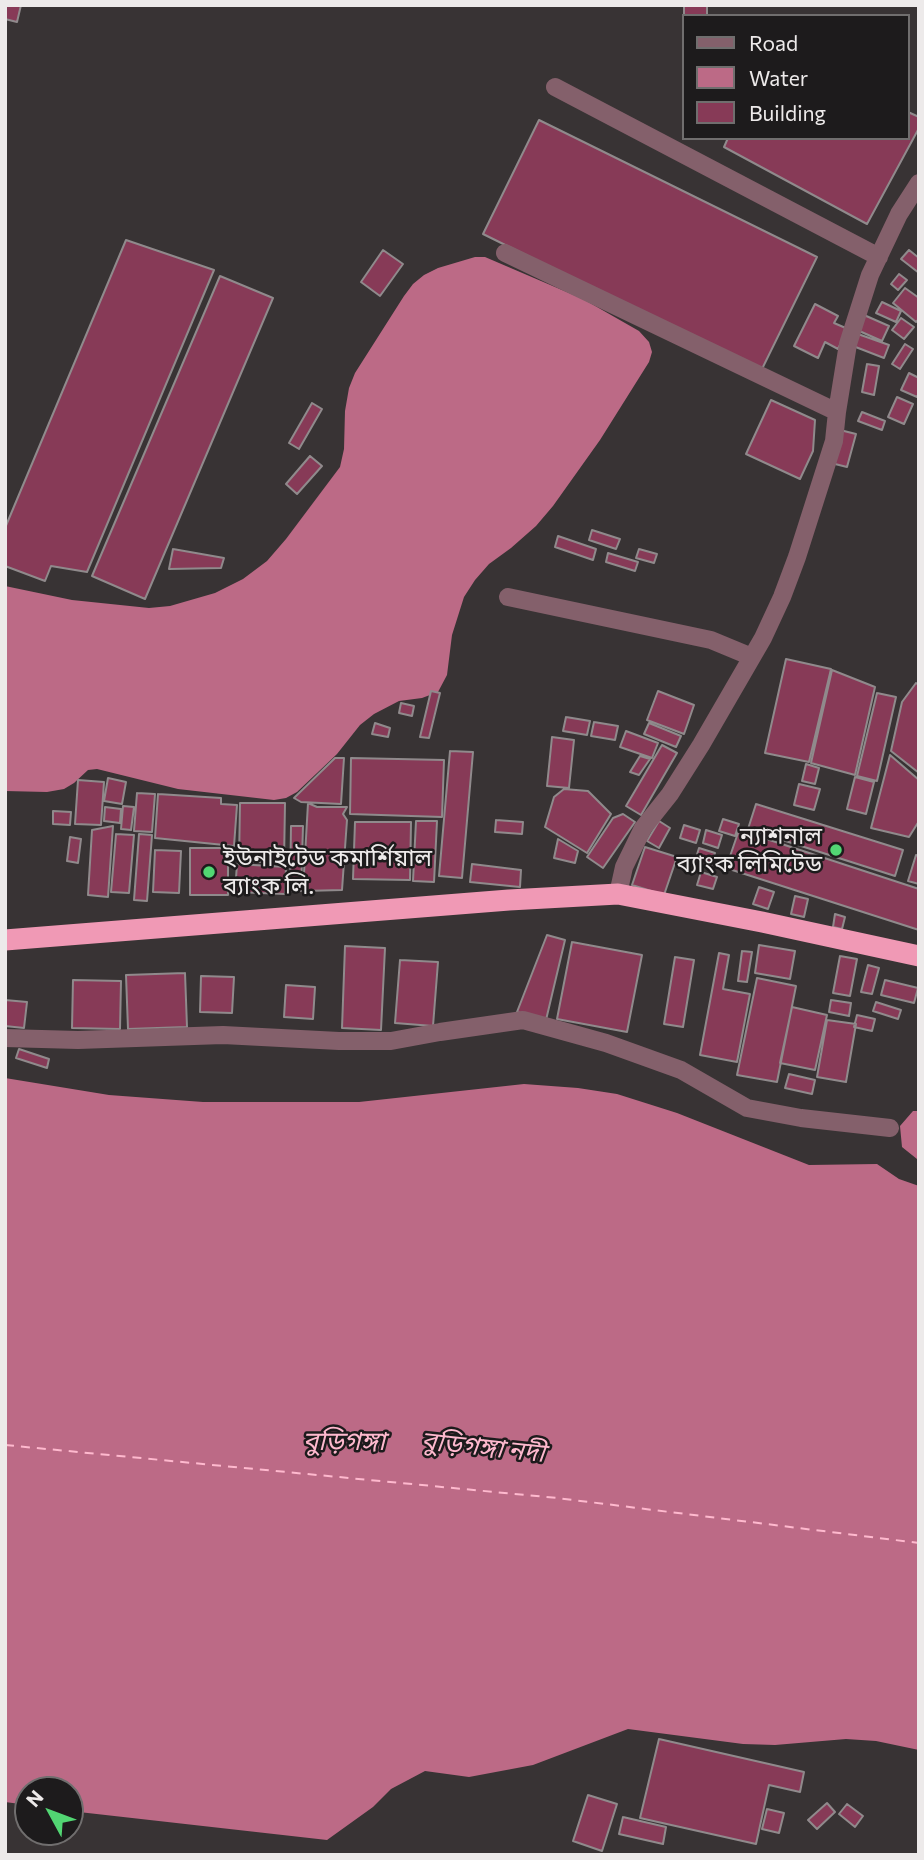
<!DOCTYPE html>
<meta charset="utf-8">
<style>
body{margin:0}
#map{position:relative;width:924px;height:1860px;overflow:hidden;background:#383334;font-family:Commissioner,sans-serif}
canvas{display:block}
.frame{position:absolute;inset:0;border:7px solid #edeaea;pointer-events:none}
.legend{position:absolute;left:682px;top:14px;width:228px;height:126px;box-sizing:border-box;background:#1d1b1c;border:2px solid #706e6e;margin:0;padding:9px 12px;list-style:none;font-size:21px;color:#edeaea}
.legend li{display:flex;align-items:center;gap:14px;height:35px}
.legend b{width:35px;border:2px solid #706e6e}
.north{position:absolute;left:14px;top:1776px;width:70px;height:70px;box-sizing:border-box;background:#1d1b1c;border:2px solid #706e6e;border-radius:50%;rotate:311deg;font-size:19px;font-weight:700;line-height:28px;text-align:center;color:#edeaea}
.north::after{content:'';display:block;margin:auto;width:24px;height:32px;background:#52d673;clip-path:polygon(50% 0,100% 100%,50% 72%,0 100%)}
</style>
<div id="map">
<canvas width="924" height="1860"></canvas>
<div class="frame"></div>
<ul class="legend">
<li><b style="height:9px;background:#84606b"></b>Road</li>
<li><b style="height:19px;background:#bc6a86"></b>Water</li>
<li><b style="height:19px;background:#873a57"></b>Building</li>
</ul>
<div class="north">N</div>
</div>
<script>
const context = document.querySelector('canvas').getContext('2d');
context.lineJoin = 'round';
function fill(path, color) { context.fillStyle = color; context.fill(path, 'evenodd'); }
const shape = rows => new Path2D(rows.map(r => 'M' + r).join(''));
function stroke(path, color, width, dash) { context.strokeStyle = color; context.lineWidth = width; context.lineCap = dash ? 'butt' : 'round'; context.setLineDash(dash || []); context.stroke(path); }
function write(font, color, halo, rows, align = 'center') {
  context.font = font + ' Commissioner,"Noto Sans Bengali",sans-serif'; context.lineWidth = 5; context.setLineDash([]); context.textBaseline = 'middle'; context.strokeStyle = halo; context.fillStyle = color; for (const [text, x, y, turn = 0] of rows) {
    context.save(); context.translate(x, y); context.rotate((+turn || 0) * Math.PI / 180); context.textAlign = isNaN(turn) ? turn : align; if (halo) context.strokeText(text, 0, 0); context.fillText(text, 0, 0); context.restore();
  }
}
fill(shape([
 [475,257,485,257,583,299,639,331,649,342,652,352,649,362,600,440,553,506,536,526,511,548,489,564,475,580,464,597,452,635,447,675,438,692,422,698,399,701,374,714,360,725,337,754,297,792,286,798,274,800,178,789,97,769,88,770,74,783,64,789,47,792,5,791,5,586,72,600,149,608,170,606,215,593,243,579,267,561,286,539,340,467,344,449,345,411,349,388,355,373,404,296,413,284,424,275,438,268],
 [5,1078,109,1095,203,1102,359,1102,524,1084,578,1088,617,1094,677,1113,809,1165,877,1164,899,1179,919,1186,919,1750,876,1741,846,1739,775,1745,743,1744,628,1729,533,1765,469,1777,425,1771,391,1789,373,1807,327,1840,70,1811,70,1790,28,1790,28,1805,5,1802],
 [913,1111,919,1111,919,1158,917,1159,902,1147,900,1126]
]), '#bc6a86');
stroke(shape([
 [5,1445,557,1498,919,1543]
]), '#feb9ce', 2, [9, 7]);
const building = shape([
 [5,5,21,5,17,22,5,19,5,5],
 [684,5,707,5,707,16,684,16,684,87,684,5],
 [908,112,919,117,919,128,867,224,724,147,728,138,908,138,908,112],
 [539,120,817,257,761,371,483,234,539,120],
 [126,240,214,270,87,572,51,566,45,581,5,566,5,528,126,240],
 [383,250,403,264,380,296,361,282,383,250],
 [909,250,919,258,919,273,901,259,909,250],
 [899,274,907,280,898,290,891,284,899,274],
 [220,276,273,298,145,599,92,576,220,276],
 [905,288,919,298,919,319,916,322,893,303,905,288],
 [882,302,901,311,896,322,876,313,882,302],
 [815,304,838,316,834,323,848,329,838,349,825,342,818,358,794,346,815,304],
 [864,315,889,326,882,341,857,330,864,315],
 [901,318,914,327,904,339,892,330,901,318],
 [858,334,889,345,884,358,853,346,858,334],
 [905,344,913,349,900,369,892,364,905,344],
 [867,364,879,366,874,395,862,392,867,364],
 [909,373,919,378,919,393,917,397,901,390,909,373],
 [897,397,913,404,904,424,888,417,897,397],
 [771,400,815,420,813,451,800,479,746,454,771,400],
 [312,403,322,409,299,449,289,443,312,403],
 [862,412,885,421,882,430,858,421,862,412],
 [840,430,856,434,847,467,831,463,840,430],
 [310,456,322,466,297,494,286,484,310,456],
 [592,530,620,539,616,549,589,540,592,530],
 [558,536,596,549,593,560,555,547,558,536],
 [173,549,224,558,221,568,169,569,173,549],
 [639,549,657,554,654,563,636,558,639,549],
 [608,553,638,562,635,571,606,562,608,553],
 [786,659,831,669,809,762,765,753,786,659],
 [832,670,875,687,855,775,811,763,832,670],
 [916,683,919,685,919,773,891,751,902,702,916,683],
 [431,691,440,693,429,738,420,737,431,691],
 [658,691,694,705,684,734,647,720,658,691],
 [877,693,896,697,877,781,857,776,877,693],
 [401,703,414,706,412,716,399,713,401,703],
 [566,717,590,721,587,735,563,731,566,717],
 [594,722,618,726,615,740,591,736,594,722],
 [375,723,390,728,388,737,372,734,375,723],
 [649,723,681,736,676,747,644,734,649,723],
 [626,731,658,743,652,758,620,747,626,731],
 [552,737,574,740,569,788,547,786,552,737],
 [662,745,677,753,641,815,626,806,662,745],
 [450,751,473,752,462,878,439,876,450,751],
 [890,755,919,780,919,821,909,837,871,828,890,755],
 [640,756,650,759,639,775,630,772,640,756],
 [335,758,344,758,341,804,301,802,294,798,335,758],
 [351,758,444,760,442,817,350,814,351,758],
 [806,764,819,768,815,784,802,781,806,764],
 [855,777,874,782,866,814,847,809,855,777],
 [108,778,126,782,122,804,104,801,108,778],
 [78,780,104,782,101,825,75,824,78,780],
 [799,784,820,789,814,810,794,805,799,784],
 [564,789,588,791,611,814,587,853,545,827,554,797,564,789],
 [137,793,155,794,152,832,134,831,137,793],
 [158,794,221,798,221,804,237,805,234,846,155,838,158,794],
 [240,803,285,803,284,862,239,862,240,803],
 [308,803,317,807,347,807,343,814,347,820,342,890,303,891,308,803],
 [756,804,903,850,895,876,748,829,756,804],
 [123,806,134,807,131,830,121,829,123,806],
 [105,807,121,809,120,823,104,821,105,807],
 [53,811,71,812,70,825,53,824,53,811],
 [623,814,635,822,603,868,587,857,613,818,623,814],
 [723,819,739,824,735,836,719,831,723,819],
 [496,820,523,822,522,834,495,832,496,820],
 [416,821,437,821,434,882,413,881,416,821],
 [659,821,670,828,659,848,647,841,659,821],
 [355,822,411,822,410,880,353,879,355,822],
 [684,825,700,830,696,843,680,838,684,825],
 [113,826,108,897,88,895,92,830,113,826],
 [291,826,303,826,301,891,290,891,291,826],
 [706,830,722,835,718,848,703,843,706,830],
 [739,830,919,889,919,930,726,868,739,830],
 [116,834,134,835,129,893,111,892,116,834],
 [139,834,152,835,147,901,134,900,139,834],
 [70,837,81,839,78,863,67,861,70,837],
 [558,839,578,851,575,863,554,858,558,839],
 [645,847,677,857,664,895,632,885,645,847],
 [190,848,228,848,228,895,190,895,190,848],
 [699,848,715,853,711,866,695,861,699,848],
 [155,850,181,851,179,893,153,892,155,850],
 [916,855,919,856,919,884,908,881,916,855],
 [237,864,286,867,285,894,235,892,237,864],
 [472,864,521,870,520,887,470,882,472,864],
 [701,872,717,877,713,889,697,885,701,872],
 [759,887,774,892,768,909,753,904,759,887],
 [795,896,808,899,804,917,791,914,795,896],
 [835,914,845,917,842,929,833,927,835,914],
 [547,935,565,940,546,1020,517,1012,547,935],
 [572,942,642,955,627,1032,557,1019,572,942],
 [759,945,795,951,790,979,755,973,759,945],
 [345,946,385,948,381,1030,342,1028,345,946],
 [742,951,752,952,747,982,738,981,742,951],
 [719,953,729,955,723,989,750,994,737,1062,700,1055,719,953],
 [840,956,857,959,850,996,833,993,840,956],
 [675,957,694,960,683,1027,664,1024,675,957],
 [400,960,438,962,433,1026,395,1023,400,960],
 [868,965,879,968,872,994,861,992,868,965],
 [185,973,187,1027,128,1029,126,975,185,973],
 [201,976,234,977,232,1013,200,1012,201,976],
 [757,978,796,986,777,1082,737,1075,757,978],
 [73,980,121,981,120,1029,72,1028,73,980],
 [885,980,918,988,914,1003,881,995,885,980],
 [286,985,315,987,313,1019,284,1017,286,985],
 [5,1000,27,1002,24,1028,5,1026,5,1000],
 [831,1000,851,1003,849,1016,829,1012,831,1000],
 [876,1002,901,1010,898,1019,873,1011,876,1002],
 [792,1007,827,1015,815,1070,780,1063,792,1007],
 [857,1015,875,1019,872,1031,854,1027,857,1015],
 [827,1020,856,1024,846,1082,817,1077,827,1020],
 [19,1049,49,1059,47,1068,16,1058,19,1049],
 [789,1074,815,1080,812,1094,785,1088,789,1074],
 [659,1739,804,1772,800,1792,769,1785,756,1844,640,1818,659,1739],
 [588,1795,617,1804,602,1851,573,1841,588,1795],
 [827,1803,835,1812,817,1829,808,1820,827,1803],
 [847,1804,863,1816,855,1827,839,1814,847,1804],
 [767,1809,784,1813,779,1833,762,1829,767,1809],
 [623,1817,666,1827,663,1844,619,1834,623,1817]
]);
fill(building, '#873a57');
stroke(building, '#908a8c', 2);
stroke(shape([
 [555,87,879,257],
 [505,253,837,412],
 [508,597,711,640,752,657],
 [618,894,624,867,643,828,670,794,701,745,763,638,782,597,797,557,834,441,837,412,848,344,870,275,899,214,919,183],
 [5,1038,78,1040,223,1035,339,1041,391,1041,440,1032,523,1020,606,1043,681,1070,747,1108,801,1118,890,1128]
]), '#84606b', 18);
stroke(shape([
 [5,940,509,900,618,894,762,922,919,956]
]), '#f099b5', 21);
for (const [x, y, r, color] of [
 [836,850,7,"#52d673"],
 [209,872,7,"#52d673"]
]) { const dot = new Path2D(); dot.arc(x, y, r, 0, 2 * Math.PI); context.fillStyle = color; context.fill(dot); stroke(dot, '#1d1b1c', 2.5); }
write('24px', '#edeaea', '#1d1b1c', [
 ["ন্যাশনাল",822,836],
 ["ব্যাংক লিমিটেড",822,864],
 ["ইউনাইটেড কমার্শিয়াল",223,858,"left"],
 ["ব্যাংক লি.",223,886,"left"]
], 'right');
write('italic 26px', '#feb9ce', '#1d1b1c', [
 ["বুড়িগঙ্গা",344,1441],
 ["বুড়িগঙ্গা নদী",483,1447,6]
]);
</script>
